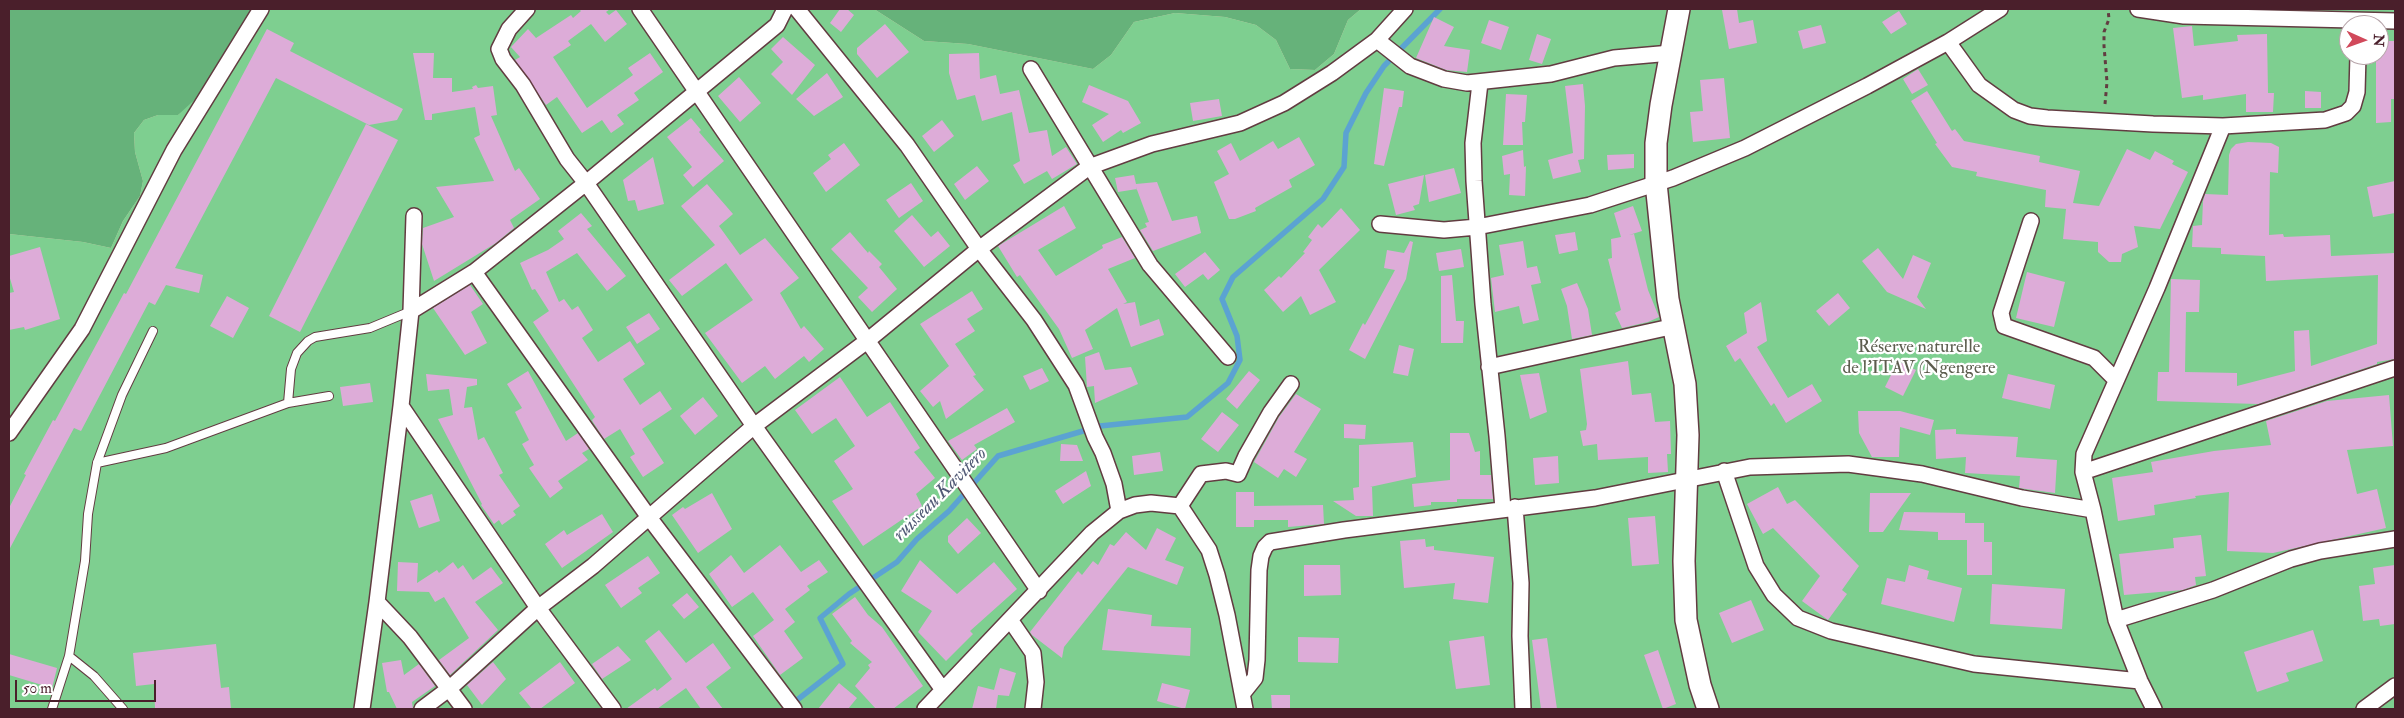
<!DOCTYPE html>
<meta charset="utf-8">
<style>
body{margin:0}
#map{position:relative;width:2404px;height:718px;overflow:hidden;background:#eddfbe;font-family:"IM FELL Double Pica",serif}
canvas{display:block}
.frame{position:absolute;inset:0;border:10px solid #4a1f2b;pointer-events:none}
.north{position:absolute;left:2339px;top:15px;width:50px;height:50px;box-sizing:border-box;background:#fff;border:1px solid #b7a5aa;border-radius:50%;rotate:92deg;font-size:14px;font-weight:700;line-height:20px;text-align:center;color:#4a1f2b}
.north::after{content:'';display:block;margin:auto;width:18px;height:22px;background:#d1495b;clip-path:polygon(50% 0,100% 100%,50% 72%,0 100%)}
.scale{position:absolute;left:15px;top:680px;width:141px;height:22px;box-sizing:border-box;border:2px solid #4a1f2b;border-top:0;padding-left:6px;font-size:15px;line-height:18px;white-space:nowrap;color:#4a1f2b;-webkit-text-stroke:4px #fff;paint-order:stroke}
</style>
<div id="map">
<canvas width="2404" height="718"></canvas>
<div class="frame"></div>
<div class="north">N</div>
<div class="scale">50 m</div>
</div>
<script>
const context = document.querySelector('canvas').getContext('2d');
context.lineJoin = 'round';
function fill(path, color) { context.fillStyle = color; context.fill(path, 'evenodd'); }
const shape = rows => new Path2D(rows.map(r => 'M' + r).join(''));
function stroke(path, color, width, dash) { context.strokeStyle = color; context.lineWidth = width; context.lineCap = dash ? 'butt' : 'round'; context.setLineDash(dash || []); context.stroke(path); }
function write(font, color, halo, rows, align = 'center') {
  context.font = font + ' "IM FELL Double Pica",serif'; context.lineWidth = 4.5; context.setLineDash([]); context.textBaseline = 'middle'; context.strokeStyle = halo; context.fillStyle = color; for (const [text, x, y, turn = 0] of rows) {
    context.save(); context.translate(x, y); context.rotate((+turn || 0) * Math.PI / 180); context.textAlign = isNaN(turn) ? turn : align; if (halo) context.strokeText(text, 0, 0); context.fillText(text, 0, 0); context.restore();
  }
}
fill(shape([
 [260,9,874,9,924,41,968,44,1093,69,1111,55,1134,22,1175,13,1225,17,1256,25,1276,40,1290,69,1315,70,1334,54,1348,20,1361,9,2395,9,2395,709,9,709,9,234,83,242,111,248,123,221,140,196,143,181,135,152,134,133,144,120,158,115,178,115],
 [2349,25,2379,25,2379,55,2349,55]
]), '#7ecf90');
fill(shape([
 [9,9,260,9,216,80,178,115,158,115,144,120,134,133,135,152,143,181,140,196,123,221,111,248,83,242,9,234],
 [874,9,1361,9,1348,20,1334,54,1315,70,1290,69,1276,40,1256,25,1225,17,1175,13,1134,22,1111,55,1093,69,968,44,924,41]
]), '#66b27a');
stroke(shape([
 [792,704,843,664,820,618,849,594,897,562,917,539,949,511,998,456,1100,426,1187,417,1228,383,1240,360,1237,336,1222,299,1233,277,1323,199,1344,167,1346,133,1366,93,1384,66,1440,9]
]), '#5ba3d2', 5.5);
fill(shape([
 [579,9,610,9,606,12,609,15,616,10,627,24,605,42,591,24,568,41,571,45,553,57,587,108,633,75,628,68,650,53,663,72,634,93,639,100,617,115,624,124,611,133,602,120,582,133,557,97,546,105,515,60,520,57,511,47,528,29,536,38,571,15,573,18,581,11],
 [840,9,847,9,854,15,841,32,830,23],
 [1737,9,1739,23,1753,20,1757,43,1729,49,1722,10],
 [1899,11,1907,24,1891,34,1882,22],
 [1434,17,1454,27,1444,46,1470,50,1467,72,1446,70,1416,58],
 [1489,20,1509,27,1501,50,1481,43],
 [885,24,909,52,877,78,857,54,857,48],
 [1821,25,1826,43,1803,49,1798,31],
 [2192,26,2194,46,2238,41,2237,35,2267,34,2268,93,2274,93,2273,112,2246,112,2246,94,2203,100,2203,95,2182,98,2173,28],
 [267,29,294,43,290,51,403,109,397,120,369,125,276,78,175,268,203,275,199,293,166,285,155,305,149,302,81,431,74,428,9,550,9,508,26,475,24,474,53,420,55,421,124,293,126,294],
 [1537,34,1551,39,1542,64,1529,60],
 [783,37,815,65,792,95,771,74,783,62,771,49],
 [2379,41,2395,41,2395,99,2391,99,2391,122,2376,123,2376,55,2379,55],
 [413,53,434,53,433,78,452,78,452,92,473,89,472,87,476,85,478,88,493,86,497,115,491,116,515,171,519,168,540,199,510,220,514,228,496,243,434,281,422,244,423,228,454,217,436,187,494,181,474,138,480,135,475,107,432,114,432,120,425,120],
 [979,53,980,79,996,75,1000,94,1019,90,1029,133,1047,130,1052,156,1066,147,1077,164,1052,179,1047,171,1024,184,1013,165,1020,161,1012,112,982,121,975,95,957,100,949,73,949,54],
 [1918,69,1928,85,1912,94,1903,79],
 [827,73,843,97,814,116,796,99],
 [739,77,761,103,740,122,718,96],
 [1724,78,1730,138,1693,142,1690,112,1703,111,1700,80],
 [1583,84,1585,106,1584,159,1578,160,1581,172,1553,179,1548,160,1573,153,1565,86],
 [1089,85,1128,101,1141,123,1123,133,1121,130,1103,142,1092,125,1109,114,1082,102],
 [1384,88,1404,91,1402,107,1399,107,1384,166,1374,164],
 [1927,91,1952,131,1955,129,1964,141,2040,156,2039,162,2080,171,2073,203,2099,206,2127,149,2150,160,2155,151,2174,161,2172,164,2188,172,2160,229,2134,226,2138,247,2122,254,2121,262,2109,262,2098,252,2098,242,2063,239,2066,209,2045,207,2046,190,1976,176,1977,172,1952,167,1935,144,1937,143,1911,101],
 [2305,91,2321,92,2321,108,2305,108],
 [1506,94,1527,95,1525,122,1522,122,1523,145,1503,145],
 [1219,99,1222,116,1193,121,1190,103],
 [691,118,701,130,699,132,724,161,693,187,683,175,692,167,667,137],
 [942,120,954,136,934,152,922,136],
 [366,124,398,140,300,332,269,316],
 [1299,137,1315,165,1289,180,1292,187,1255,208,1256,211,1235,219,1229,219,1214,182,1229,174,1217,151,1231,143,1240,161,1273,141,1278,149],
 [2248,142,2271,143,2279,147,2278,173,2270,172,2269,235,2283,234,2284,237,2330,235,2331,256,2395,253,2395,359,2377,362,2377,364,2258,404,2157,401,2158,372,2169,372,2171,279,2200,280,2199,312,2186,312,2185,372,2237,373,2237,386,2295,371,2294,331,2309,330,2311,366,2377,344,2378,275,2266,281,2265,256,2221,254,2221,248,2192,247,2193,226,2202,225,2203,201,2205,194,2228,195,2229,155,2231,149,2236,144],
 [844,143,860,165,826,192,813,173,831,159,828,155],
 [1523,150,1524,167,1526,166,1525,196,1509,195,1510,174,1504,175,1502,156],
 [1634,154,1634,168,1608,170,1607,155],
 [653,157,664,204,638,211,635,200,628,201,623,180],
 [977,166,989,181,965,200,954,184],
 [1454,168,1461,193,1429,202,1425,175],
 [1134,175,1136,184,1157,182,1172,221,1197,216,1201,233,1153,251,1140,230,1147,227,1145,223,1149,222,1136,187,1137,189,1118,192,1115,178],
 [1424,175,1419,204,1413,206,1415,210,1396,215,1388,184],
 [2395,181,2395,213,2373,217,2367,187],
 [911,183,923,201,899,218,886,200],
 [707,184,733,214,719,226,740,255,765,238,799,278,780,293,801,329,804,326,824,349,809,362,804,356,775,379,765,366,742,383,705,333,753,300,726,263,682,296,669,280,715,245,681,206],
 [1064,206,1076,228,1038,250,1056,276,1103,248,1102,245,1122,237,1135,258,1108,269,1127,302,1123,304,1135,302,1140,326,1159,319,1164,335,1131,347,1117,308,1085,330,1093,349,1072,358,1059,329,1020,275,1017,277,998,246],
 [1633,206,1642,231,1629,235,1634,234,1648,290,1659,317,1648,322,1622,328,1615,313,1621,310,1608,259,1612,258,1611,239,1621,237,1614,213],
 [1341,208,1360,230,1319,270,1336,302,1310,315,1301,296,1283,312,1264,290,1279,276,1281,278,1305,253,1303,252,1312,240,1308,237,1318,224,1322,228],
 [581,213,592,226,587,229,626,276,607,291,577,253,546,272,559,302,564,299,572,310,578,306,593,330,582,338,598,362,630,341,645,364,623,379,640,405,660,391,672,409,642,429,664,463,643,477,630,457,635,454,620,429,604,439,593,422,592,420,595,417,533,322,549,311,535,289,532,290,520,263,548,250,564,239,558,231],
 [912,215,931,237,938,231,950,246,924,267,894,231],
 [850,232,868,253,869,251,882,264,879,267,897,289,872,312,858,297,868,288,831,249],
 [1575,232,1578,250,1559,254,1555,235],
 [1410,241,1413,242,1406,279,1365,359,1349,350,1363,323,1365,325,1395,270,1384,268,1387,250,1404,253],
 [1523,241,1527,268,1537,266,1541,283,1531,285,1539,320,1523,324,1519,306,1495,312,1491,278,1504,275,1499,245],
 [40,247,60,319,25,330,24,327,9,330,9,293,14,292,9,275,9,256],
 [1878,248,1903,279,1913,255,1931,263,1917,297,1926,309,1887,292,1862,261],
 [1461,249,1464,267,1439,271,1436,253],
 [1205,252,1220,270,1208,280,1203,274,1185,287,1175,274],
 [2027,272,2065,282,2054,327,2016,318],
 [1452,275,1456,321,1464,321,1463,343,1441,343,1441,276],
 [1577,283,1588,309,1592,335,1572,339,1567,306,1561,289],
 [470,285,483,304,471,312,487,343,465,355,433,308],
 [972,291,983,309,967,319,975,331,955,344,976,375,973,376,984,390,946,419,940,401,933,407,920,391,949,366,920,324],
 [1838,293,1850,308,1829,326,1816,311],
 [227,296,249,308,233,338,210,326],
 [1761,302,1767,341,1757,347,1788,398,1812,384,1822,401,1786,423,1774,403,1771,406,1740,358,1735,362,1726,346,1747,333,1744,313],
 [649,313,660,329,637,344,626,327],
 [1399,345,1414,349,1408,376,1393,373],
 [1099,352,1105,370,1131,367,1138,384,1095,403,1094,386,1087,387,1085,357],
 [1628,361,1632,395,1651,393,1655,422,1670,421,1671,454,1667,454,1668,472,1648,473,1648,457,1598,460,1597,444,1583,446,1580,431,1586,430,1587,424,1580,369],
 [1898,361,1916,370,1903,396,1885,387],
 [1042,368,1049,381,1030,390,1023,376],
 [528,371,566,441,578,433,589,449,582,453,588,460,558,481,563,488,550,498,529,468,534,465,522,444,529,440,515,412,522,408,507,384],
 [1249,371,1260,380,1237,409,1226,399],
 [1539,373,1547,412,1530,419,1520,375],
 [426,374,477,379,477,385,467,387,464,408,472,407,478,440,484,437,503,473,499,475,520,506,513,511,516,515,502,525,499,520,494,524,481,505,482,504,438,419,453,415,449,389,428,391],
 [2008,374,2055,385,2050,409,2002,398],
 [840,377,867,417,890,402,920,448,914,452,935,478,916,494,922,506,863,546,832,501,853,489,834,461,855,446,836,418,812,434,795,410],
 [370,383,373,402,343,406,340,387],
 [1296,394,1321,409,1294,452,1307,459,1296,477,1284,469,1278,478,1254,462,1279,417],
 [2389,395,2393,446,2347,450,2357,494,2377,489,2386,528,2273,553,2227,551,2229,492,2195,496,2196,498,2154,505,2155,515,2118,521,2112,478,2153,472,2151,462,2214,451,2271,445,2266,421,2327,401],
 [703,397,718,416,695,435,680,416],
 [1007,408,1015,422,974,445,977,449,962,460,948,441],
 [1858,411,1900,411,1934,420,1930,435,1900,427,1899,457,1872,457,1859,433],
 [1222,412,1239,425,1218,452,1201,439],
 [1344,424,1366,425,1365,439,1344,438],
 [1956,429,1956,434,2018,437,2016,457,2057,460,2055,493,2019,488,2020,476,1965,473,1966,457,1936,459,1935,430],
 [1450,433,1469,433,1475,452,1480,451,1480,475,1491,475,1493,499,1457,499,1457,502,1431,502,1431,505,1414,507,1412,484,1450,480],
 [1413,442,1416,477,1370,487,1372,487,1373,516,1356,516,1333,501,1354,500,1353,488,1359,487,1359,445],
 [1061,444,1077,445,1083,461,1060,461],
 [1160,452,1163,471,1134,475,1132,456],
 [1558,456,1559,483,1535,485,1533,458],
 [1086,471,1091,486,1063,504,1055,491],
 [1778,487,1787,504,1795,500,1859,566,1842,590,1847,594,1828,620,1802,601,1820,576,1773,528,1763,534,1747,504],
 [1236,492,1254,492,1254,506,1323,505,1324,524,1288,527,1288,520,1254,520,1254,527,1236,527],
 [712,493,732,529,698,553,672,515,683,507,685,509],
 [1870,493,1911,493,1883,532,1869,532],
 [432,494,440,521,419,528,410,501],
 [1904,512,1965,513,1965,523,1984,523,1984,542,1992,542,1992,575,1967,575,1967,540,1938,540,1938,532,1899,530],
 [602,514,613,532,562,568,545,544,564,530,567,535],
 [1655,516,1659,564,1632,566,1628,518],
 [967,518,981,533,958,554,948,542,948,536],
 [1157,528,1176,538,1165,560,1184,567,1177,585,1128,567,1064,647,1062,658,1032,635,1030,632,1078,571,1082,575,1093,561,1098,565,1110,544,1114,546,1126,532,1146,550],
 [2201,535,2206,576,2195,577,2196,585,2183,590,2124,595,2119,554,2174,548,2173,538],
 [1425,539,1426,547,1434,546,1434,550,1494,557,1488,603,1453,599,1455,583,1404,588,1400,541],
 [780,545,801,572,819,560,828,572,807,586,810,590,785,609,795,622,784,631,803,658,780,675,753,636,774,620,753,592,732,607,709,574,731,555,744,573],
 [648,556,660,573,638,588,642,593,621,608,605,585],
 [920,560,957,594,994,562,1017,589,970,631,973,634,946,661,918,632,932,611,901,591],
 [398,562,418,563,417,583,437,570,439,573,453,562,458,569,463,565,473,580,491,567,503,583,475,602,498,630,450,675,439,660,469,638,444,597,435,602,429,592,397,591],
 [1304,565,1340,565,1341,595,1304,596],
 [1909,565,1929,571,1927,579,1962,588,1954,622,1881,604,1887,578,1905,582],
 [2395,565,2395,624,2380,626,2379,619,2363,621,2359,586,2375,584,2373,568],
 [1992,584,2065,589,2062,629,1990,624],
 [687,593,699,607,684,619,672,605],
 [855,597,868,615,882,627,923,686,893,709,876,709,855,686,870,668,868,665,872,662,850,643,852,641,832,614],
 [1751,600,1764,630,1732,643,1719,613],
 [1108,609,1152,615,1151,626,1191,628,1190,656,1102,650],
 [659,630,686,663,713,643,731,668,706,687,723,709,701,709,686,688,657,709,626,709,655,688,657,691,672,679,645,641],
 [2313,630,2323,661,2286,673,2289,681,2257,692,2244,652],
 [1484,636,1490,685,1456,689,1449,641],
 [1298,637,1339,638,1338,663,1298,662],
 [1547,638,1557,709,1541,709,1532,640],
 [216,644,221,688,229,687,231,709,155,709,154,684,136,686,133,653],
 [618,646,631,660,602,679,592,664],
 [1658,650,1676,704,1663,709,1644,655],
 [9,654,57,668,52,688,9,675],
 [401,660,404,675,419,664,435,686,412,702,413,709,397,709,389,692,387,692,382,663],
 [493,662,506,679,482,705,467,685],
 [560,662,575,683,540,709,532,709,519,693],
 [1000,668,1016,673,1009,696,998,695,996,709,972,709,978,686,994,690],
 [839,683,857,698,848,709,818,709],
 [1162,683,1190,690,1185,709,1157,701],
 [1271,695,1290,695,1290,709,1272,709]
]), '#ddacd8');
const lane = shape([
 [288,403,291,369,297,353,308,341,315,337,370,328,411,311],
 [97,463,166,448,288,403,329,396],
 [69,656,94,676,123,709],
 [52,709,69,656,85,561,88,514,97,463,122,395,153,331]
]);
const street = shape([
 [527,9,509,29,499,49,503,59,523,85,567,159,586,183,754,426,943,690],
 [640,9,1039,591],
 [797,9,907,145,979,249,1034,320,1076,385,1095,437,1103,453,1114,484,1119,511],
 [2138,9,2184,16,2395,21],
 [1377,40,1410,66,1444,79,1467,83,1551,74,1614,58,1671,53],
 [1948,42,1979,85,2014,110,2030,116,2047,118,2153,124,2223,126,2325,120,2346,113,2353,106,2357,92,2358,55],
 [1031,69,1150,265,1228,357],
 [1480,83,1473,143,1474,181,1483,304,1497,436,1503,509],
 [2031,221,2001,313,2004,326,2094,358,2115,379],
 [1380,224,1444,230,1477,227,1590,205,1673,178,1745,148,1867,86,1948,42,2000,9],
 [474,272,648,516,794,709],
 [411,311,474,272,586,183,777,25,785,9],
 [1489,367,1675,326],
 [401,406,538,608,613,709],
 [9,433,82,329,174,150,261,9],
 [1724,471,1756,566,1774,595,1798,618,1831,631,1974,664,2140,681],
 [2083,472,2395,368],
 [1180,506,1201,474,1226,471,1238,474,1246,456,1271,412,1291,384],
 [1515,507,1521,583,1520,636,1523,709],
 [377,602,410,637,464,709],
 [2116,620,2213,590,2291,559,2320,551,2395,539],
 [1011,621,1033,653,1036,682,1033,709],
 [1243,693,1255,678,1257,660,1259,570,1261,556,1265,547,1270,542,1344,530,1595,498,1750,467,1848,464,1922,474,2022,498,2093,510],
 [362,709,377,602,401,406,411,311,414,216],
 [422,709,450,688,538,608,593,566,754,426,867,341,979,249,1089,167,1152,144,1240,123,1284,103,1332,73,1377,40,1405,9],
 [925,709,1092,533,1119,511,1135,505,1151,503,1180,506,1209,550,1217,575,1227,615,1245,709],
 [2154,709,2140,681,2116,620,2093,510,2083,472,2084,454,2157,288,2223,126],
 [2364,709,2395,686]
]);
const secondary = shape([
 [1679,9,1661,105,1656,143,1656,183,1668,299,1685,384,1688,435,1684,561,1686,620,1700,685,1708,709]
]);
stroke(lane, '#623c41', 10);
stroke(street, '#623c41', 18);
stroke(secondary, '#623c41', 24);
stroke(shape([
 [2105,104,2107,82,2104,46,2104,32,2109,19,2108,9]
]), '#623c41', 3, [4, 4]);
stroke(lane, '#fff', 8);
stroke(street, '#fff', 15);
stroke(secondary, '#fff', 21);
write('18px', '#5c5d4e', '#fff', [
 ["Réserve naturelle",1919,348],
 ["de l'ITAV (Ngengere",1919,369]
]);
write('italic 19px', '#525a76', '#fff', [
 ["ruisseau Kavitero",941,495,-45]
]);
</script>
